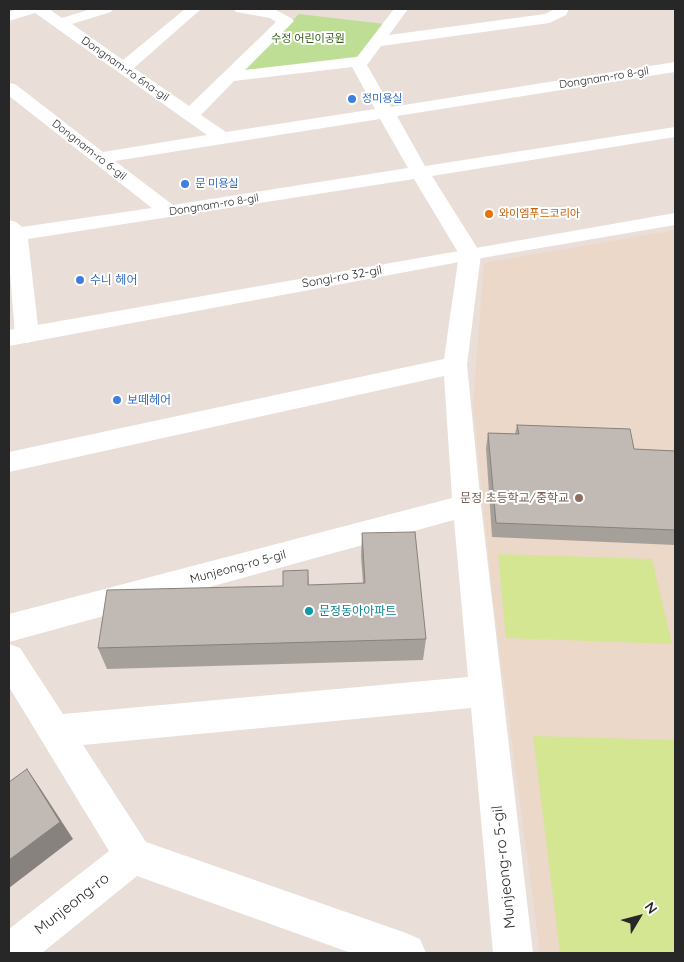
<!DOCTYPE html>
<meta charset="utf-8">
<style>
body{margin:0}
#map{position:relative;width:684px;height:962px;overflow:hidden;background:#e9ded8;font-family:Quicksand,sans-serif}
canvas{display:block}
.frame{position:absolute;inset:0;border:10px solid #272727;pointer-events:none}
.north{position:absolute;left:614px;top:892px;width:50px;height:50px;-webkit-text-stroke:4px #fff;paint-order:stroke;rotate:53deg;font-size:14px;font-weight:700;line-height:20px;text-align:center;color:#272727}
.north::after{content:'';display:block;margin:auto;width:18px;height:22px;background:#272727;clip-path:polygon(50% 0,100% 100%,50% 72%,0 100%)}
</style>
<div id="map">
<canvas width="684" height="962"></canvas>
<div class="frame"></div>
<div class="north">N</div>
</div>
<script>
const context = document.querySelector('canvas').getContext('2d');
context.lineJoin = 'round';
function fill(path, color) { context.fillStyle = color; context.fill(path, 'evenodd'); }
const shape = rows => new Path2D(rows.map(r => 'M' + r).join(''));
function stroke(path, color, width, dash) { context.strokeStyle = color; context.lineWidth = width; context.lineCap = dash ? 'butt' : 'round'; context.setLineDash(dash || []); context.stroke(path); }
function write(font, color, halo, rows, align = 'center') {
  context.font = font + ' Quicksand,"Noto Sans KR",sans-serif'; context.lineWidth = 4; context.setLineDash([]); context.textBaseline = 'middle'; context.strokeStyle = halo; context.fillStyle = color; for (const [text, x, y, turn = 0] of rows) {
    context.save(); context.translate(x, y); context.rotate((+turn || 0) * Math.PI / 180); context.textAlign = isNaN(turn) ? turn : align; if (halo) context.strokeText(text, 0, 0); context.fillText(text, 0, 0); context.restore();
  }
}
fill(shape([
 [675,230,675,953,540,953,492,592,473,404,484,263]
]), '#ebd8c8');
fill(shape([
 [299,14,385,24,362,56,242,71]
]), '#bede96');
fill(shape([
 [498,554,652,559,672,644,506,638],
 [533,736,675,740,675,953,560,953]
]), '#d4e692');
fill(shape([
 [18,9,49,9,62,18,91,9,113,9,111,12,72,24,123,60,185,9,201,9,134,68,189,106,276,22,270,18,236,12,234,9,274,9,291,18,294,21,245,70,357,57,394,9,408,9,389,35,545,14,555,9,569,9,566,15,549,23,381,46,367,65,391,107,675,62,675,72,397,116,425,166,675,127,675,137,432,176,481,254,467,365,481,505,533,953,493,953,471,708,83,745,146,842,406,933,420,939,426,953,351,953,137,876,42,953,9,953,9,929,109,851,9,687,9,644,20,648,63,714,468,677,454,520,9,642,9,614,452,498,444,376,9,472,9,452,444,359,459,254,414,179,28,239,39,335,35,340,27,343,19,340,15,335,9,260,9,220,16,222,22,227,152,208,9,96,9,83,15,84,103,152,207,135,35,13,9,21,9,12,18,9],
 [352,67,375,109,226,132,201,115,234,81,352,67],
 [380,119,408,168,173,205,115,161,380,119]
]), '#fff');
fill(shape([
 [675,213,675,225,470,260,9,346,9,330,675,213]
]), '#fff');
fill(shape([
 [517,425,634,449,675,451,675,545,492,537,486,448,488,433,515,434],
 [362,533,426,639,423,660,107,669,98,648,283,586,308,570,309,585,363,583,361,557]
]), '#a6a09b');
fill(shape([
 [27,769,40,788,73,839,9,888,9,860]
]), '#87827e');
const building = shape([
 [517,425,630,429,634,449,675,451,675,530,496,523,488,433,519,434,517,425],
 [415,532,426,639,98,648,107,590,283,586,283,571,308,570,308,585,365,583,362,533,415,532],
 [27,769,60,822,9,860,9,782,27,769]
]);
fill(building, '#c1bab4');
stroke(building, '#87827e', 1);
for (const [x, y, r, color] of [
 [352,99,5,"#3f7fe0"],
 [185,184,5,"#3f7fe0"],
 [489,214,5,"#e8710a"],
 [80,280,5,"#3f7fe0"],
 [117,400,5,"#3f7fe0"],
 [579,498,5,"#8d6e63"],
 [309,611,5,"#0f9aa8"]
]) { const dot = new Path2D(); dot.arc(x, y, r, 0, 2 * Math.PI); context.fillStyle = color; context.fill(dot); stroke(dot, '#fff', 2); }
write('11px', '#385f1b', '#fff', [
 ["수정 어린이공원",308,39]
]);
write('11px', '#272727', '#fff', [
 ["Dongnam-ro 6na-gil",125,69,35],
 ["Dongnam-ro 8-gil",604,78,-9],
 ["Dongnam-ro 6-gil",89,150,38],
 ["Dongnam-ro 8-gil",214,205,-9]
]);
write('11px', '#366cbe', '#fff', [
 ["정미용실",362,99],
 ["문 미용실",195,184]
], 'left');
write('11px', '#c56008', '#fff', [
 ["와이엠푸드코리아",499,214]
], 'left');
write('12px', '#272727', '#fff', [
 ["Songi-ro 32-gil",342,277,-10],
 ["Munjeong-ro 5-gil",238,567,-15]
]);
write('12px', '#366cbe', '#fff', [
 ["수니 헤어",90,280],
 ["보떼헤어",127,400]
], 'left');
write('12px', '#785e54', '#fff', [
 ["문정 초등학교/중학교",569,498]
], 'right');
write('12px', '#0d838f', '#fff', [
 ["문정동아아파트",319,611]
], 'left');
write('15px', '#272727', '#fff', [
 ["Munjeong-ro 5-gil",504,867,-96],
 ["Munjeong-ro",72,904,-38]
]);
</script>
